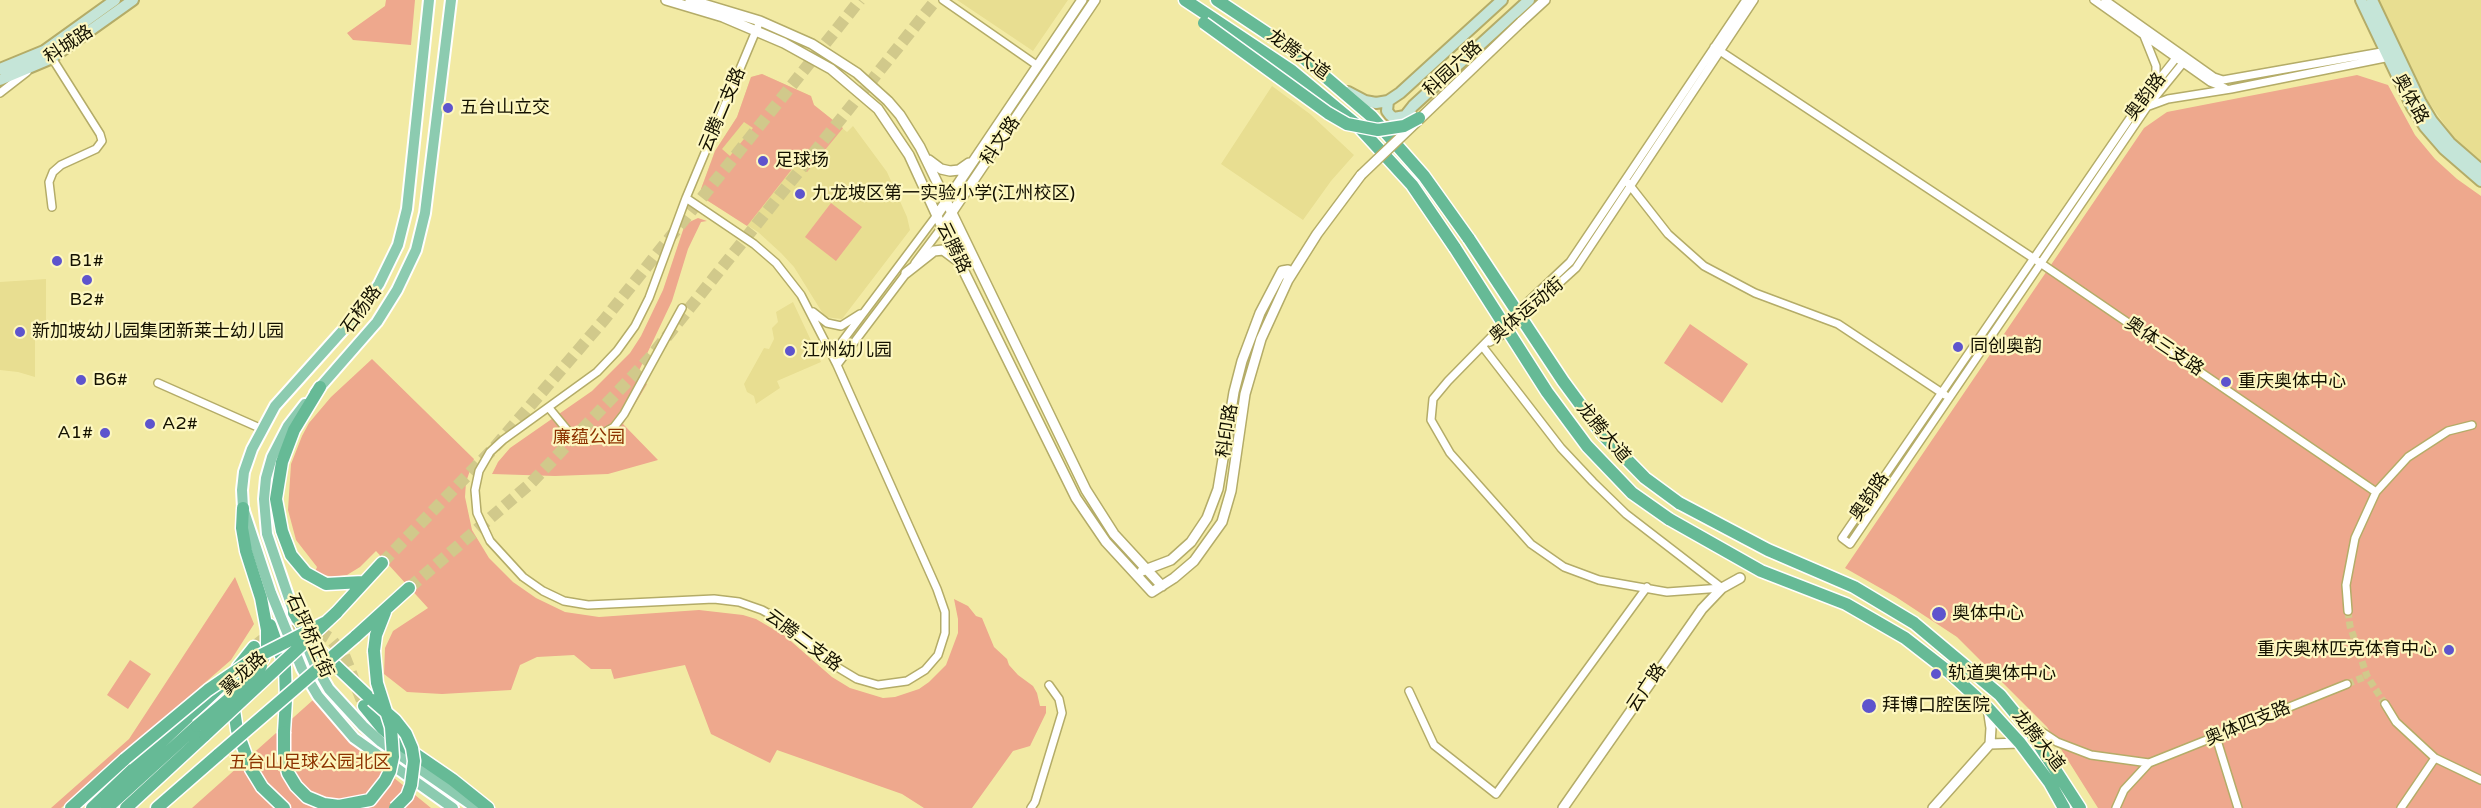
<!DOCTYPE html>
<meta charset="utf-8">
<style>
body{margin:0}
canvas{display:block;background:#f2eaa4}
</style>
<canvas width="2481" height="808"></canvas>
<script>
const context = document.querySelector('canvas').getContext('2d');
context.lineJoin = 'round';
function fill(path, color) { context.fillStyle = color; context.fill(path, 'evenodd'); }
const shape = rows => new Path2D(rows.map(r => 'M' + r).join(''));
function stroke(path, color, width, dash) { context.strokeStyle = color; context.lineWidth = width; context.lineCap = dash ? 'butt' : 'round'; context.setLineDash(dash || []); context.stroke(path); }
function write(font, color, halo, rows, align = 'center') {
  context.font = font + ' "Varela Round","Noto Sans SC",sans-serif'; context.lineWidth = 4.5; context.setLineDash([]); context.textBaseline = 'middle'; context.strokeStyle = halo; context.fillStyle = color; for (const [text, x, y, turn = 0] of rows) {
    context.save(); context.translate(x, y); context.rotate((+turn || 0) * Math.PI / 180); context.textAlign = isNaN(turn) ? turn : align; if (halo) context.strokeText(text, 0, 0); context.fillText(text, 0, 0); context.restore();
  }
}
fill(shape([
 [957,0,1068,0,1033,51],
 [2378,0,2481,0,2481,164,2454,138,2425,97],
 [762,74,811,96,814,105,847,132,853,126,887,172,907,217,910,230,842,319,825,317,794,267,781,253,758,232,705,199,701,189,715,151,737,117,751,77],
 [1272,86,1310,114,1354,155,1331,181,1303,220,1221,164],
 [46,279,46,327,35,336,35,377,18,372,0,370,0,282],
 [793,302,821,362,777,381,780,388,756,404,754,396,747,392,744,384,764,348,769,349,774,339,772,328,778,322,776,312]
]), '#e8de91');
fill(shape([
 [386,0,415,0,411,45,353,40,347,33,385,6],
 [762,74,811,96,814,105,843,128,807,172,796,164,747,226,705,199,701,189,715,151,737,117,751,77],
 [744,122,753,128,730,156,722,149],
 [2357,75,2388,85,2415,135,2435,159,2457,179,2481,196,2481,808,2098,808,2047,727,1957,637,1896,597,1845,568,2144,128,2167,112],
 [831,203,862,227,836,261,805,237],
 [698,218,707,221,701,222,688,249,672,301,636,377,647,384,623,424,658,460,608,474,555,476,492,474,498,462,510,448,592,391,630,353,641,336,663,290,685,224],
 [1690,324,1748,364,1722,403,1664,363],
 [372,359,474,459,466,482,465,497,472,530,489,558,513,582,536,598,565,612,599,617,699,610,743,615,756,619,785,636,832,677,850,688,883,698,895,697,919,689,929,682,946,665,958,633,958,619,954,599,968,606,976,616,982,618,994,647,1007,659,1009,665,1018,675,1033,686,1037,693,1040,706,1046,706,1046,713,1030,746,1013,751,972,808,924,808,902,794,777,750,770,763,711,734,685,665,614,679,611,669,591,669,574,655,537,657,520,665,511,690,442,694,407,692,384,674,385,648,393,631,428,608,376,551,360,567,347,575,332,577,315,572,317,567,296,540,288,510,291,464,302,436,309,423,331,397],
 [235,577,254,624,231,660,61,808,51,808,129,739],
 [130,660,151,674,128,709,107,695],
 [313,700,355,746,431,808,192,808]
]), '#eea88d');
stroke(shape([
 [2348,611,2350,626,2367,676,2385,704],
 [2347,684,2367,676]
]), '#d1c98b', 7, [7, 3.5]);
stroke(shape([
 [382,563,493,449,604,320,860,0],
 [409,588,531,483,648,360,936,0],
 [254,647,271,633,291,626,312,627,330,638,344,655,364,706]
]), '#d1c98b', 12, [12, 6]);
const minor = shape([
 [943,0,1038,66],
 [2094,0,2210,82,2225,88],
 [2105,0,2214,77,2223,80,2387,51],
 [2144,36,2156,66,2156,73,2151,84],
 [1714,47,2033,258,2376,492],
 [2180,53,2141,102,1842,538,1850,544,2147,107,2187,58],
 [0,93,27,72],
 [2149,106,2168,99,2231,89,2390,57],
 [1628,183,1668,234,1704,266,1755,293,1838,324,1945,395],
 [686,198,754,244,776,263,801,295,837,365,937,589,945,612,945,633,938,655,925,670,907,681,878,685,857,679,837,667,784,622,762,610,739,602,714,599,588,605,564,601,543,591,523,577,490,541,477,513,475,490,479,471,490,452,503,440,597,372,617,351,635,326,649,298,686,198,760,21],
 [52,207,49,182,53,172,61,165,96,149,102,141,100,134,52,58],
 [915,263,942,227],
 [813,312,827,323,841,326,860,314],
 [1490,342,1502,335,1576,268,1754,0],
 [1483,347,1561,448,1593,482,1626,514,1722,588],
 [832,355,937,215],
 [837,365,908,271],
 [158,383,262,429],
 [549,408,568,431,582,437,598,436,614,427,624,414,682,308],
 [1722,588,1667,592,1599,580,1564,567,1531,544,1450,453,1431,420,1433,399,1448,381,1497,331,1570,262,1746,0],
 [2348,611,2346,585,2355,538,2376,492,2408,457,2448,431,2472,425],
 [1409,691,1434,745,1496,794,1647,587],
 [2385,704,2396,722,2435,758,2481,780],
 [2036,728,2057,742,2091,755,2149,763,2124,790,2116,808],
 [2216,737,2238,808],
 [2149,763,2347,684],
 [1031,808,1035,802,1062,713,1059,699,1049,685],
 [2401,808,2435,758]
]);
const tertiary = shape([
 [666,0,723,17,784,43,831,69,878,109,909,155,942,227,1076,498,1106,542,1152,592,1174,578,1194,561,1222,522,1231,491,1245,394,1261,339,1288,280,1317,234,1361,175],
 [690,0,760,21,812,44,857,73,888,101,900,115,920,147,1086,490,1114,534,1162,586],
 [1521,22,1545,0],
 [929,160,941,169,950,171,959,170,969,163],
 [937,215,1082,0],
 [942,227,1095,0],
 [906,273,934,251,943,250,955,259],
 [1142,571,1171,560,1191,542,1207,518,1218,489,1234,392,1242,361,1260,313,1282,271,1288,270,1288,280],
 [1988,708,1991,728,1990,744,2020,743],
 [1563,808,1702,609,1722,588,1740,578],
 [1933,808,1990,744]
]);
const secondary = shape([
 [2361,0,2412,107,2425,127,2444,149,2481,181],
 [2372,0,2420,101,2432,121,2450,143,2481,170],
 [0,69,44,51,115,0],
 [0,80,50,59,133,0],
 [1348,92,1365,101,1376,103,1388,101,1400,93,1502,0],
 [1388,101,1387,111,1390,115,1394,118,1405,116],
 [1400,131,1405,116,1413,106,1529,0]
]);
const primary = shape([
 [429,0,407,209,398,245,379,284,362,309,275,406,252,449,244,472,242,490,243,508,271,593,302,669,318,696,354,738,453,808],
 [315,393,377,322,397,290,416,250,425,213,451,0],
 [296,619,267,534,264,499,266,478,272,457,288,426,305,404],
 [303,636,314,663,329,689,363,726,381,742,476,808]
]);
const trunk = shape([
 [1185,0,1292,71,1357,125,1412,185,1455,248],
 [1217,0,1301,56,1371,116,1424,176,1469,239],
 [320,387,294,430,282,462,276,499,282,531,291,555,306,573,326,584,363,582],
 [1679,503,1768,550,1854,587,1914,623,2000,695,2032,734,2080,808],
 [243,508,242,528,246,551,261,598,267,630,267,647,263,659],
 [1669,519,1761,571,1846,604,1905,638,1950,673,1988,708,2020,743,2050,783,2064,808],
 [294,613,316,647,372,700],
 [336,613,382,563],
 [270,625,285,667,286,700,284,732],
 [355,637,409,588],
 [374,651,376,635,385,612],
 [246,662,238,680,233,703,237,730,251,769,262,787,284,808],
 [238,667,254,647],
 [364,706,382,728,399,743,453,780,488,808],
 [71,808,125,759],
 [92,808,227,680],
 [107,808,197,726],
 [126,808,205,735],
 [157,808,219,754]
]);
stroke(minor, '#b4ac68', 10);
stroke(tertiary, '#b4ac68', 12);
stroke(secondary, '#b4ac68', 14);
stroke(primary, '#fff', 14);
stroke(trunk, '#fff', 15);
stroke(minor, '#fff', 7);
stroke(tertiary, '#fff', 9);
stroke(secondary, '#c5e5d8', 10);
stroke(primary, '#8ccbb0', 10);
stroke(trunk, '#66ba96', 12);
const tertiaryBridge = shape([
 [1361,175,1521,22]
]);
const trunkBridge = shape([
 [1204,23,1328,113,1347,124,1378,130,1404,126,1419,118],
 [1469,239,1563,381,1602,434,1645,478,1679,503],
 [1455,248,1547,392,1587,446,1632,493,1669,519],
 [372,700,395,720,406,734,412,748,414,761,411,785,407,796,395,808],
 [197,726,244,686,261,666],
 [284,732,284,758,288,773,296,786,307,797,324,804,339,806,370,800,385,781,390,771,393,757,391,727,377,683,374,651],
 [205,735,336,613],
 [219,754,355,637],
 [125,759,208,690,255,658,326,622]
]);
stroke(tertiaryBridge, '#b4ac68', 12, []);
stroke(trunkBridge, '#fff', 15, []);
stroke(tertiaryBridge, '#fff', 9);
stroke(trunkBridge, '#66ba96', 12);
for (const [x, y, r, color] of [
 [448,108,6,"#5e54cd"],
 [763,161,6,"#5e54cd"],
 [800,194,6,"#5e54cd"],
 [57,261,6,"#5e54cd"],
 [87,280,6,"#5e54cd"],
 [20,332,6,"#5e54cd"],
 [1958,347,6,"#5e54cd"],
 [790,351,6,"#5e54cd"],
 [81,380,6,"#5e54cd"],
 [2226,382,6,"#5e54cd"],
 [150,424,6,"#5e54cd"],
 [105,433,6,"#5e54cd"],
 [1939,614,8,"#5e54cd"],
 [2449,650,6,"#5e54cd"],
 [1936,674,6,"#5e54cd"],
 [1869,706,8,"#5e54cd"]
]) { const dot = new Path2D(); dot.arc(x, y, r, 0, 2 * Math.PI); context.fillStyle = color; context.fill(dot); stroke(dot, '#fdf7c0', 2); }
write('18px', '#141100', '#fdf7c0', [
 ["科城路",69,45,-33],
 ["龙腾大道",1298,55,36],
 ["科园六路",1453,69,-43],
 ["奥韵路",2146,97,-53],
 ["奥体路",2410,99,61],
 ["云腾二支路",723,110,-67],
 ["科文路",1001,141,-56],
 ["云腾路",953,248,64],
 ["石杨路",362,310,-54],
 ["奥体运动街",1527,311,-40],
 ["奥体三支路",2164,347,34],
 ["科印路",1228,431,-81],
 ["龙腾大道",1603,433,50],
 ["奥韵路",1870,497,-56],
 ["石坪桥正街",309,636,66],
 ["云腾二支路",803,641,37],
 ["翼龙路",244,674,-43],
 ["云广路",1647,688,-56],
 ["奥体四支路",2248,724,-22],
 ["龙腾大道",2038,741,52]
]);
write('18px', '#141100', '#fdf7c0', [
 ["五台山立交",460,108],
 ["足球场",775,161],
 ["九龙坡区第一实验小学(江州校区)",812,194],
 ["B1#",69,261],
 ["B2#",87,300,"center"],
 ["新加坡幼儿园集团新莱士幼儿园",32,332],
 ["同创奥韵",1970,347],
 ["江州幼儿园",802,351],
 ["B6#",93,380],
 ["重庆奥体中心",2238,382],
 ["A2#",162,424],
 ["A1#",93,433,"right"],
 ["奥体中心",1952,614],
 ["重庆奥林匹克体育中心",2437,650,"right"],
 ["轨道奥体中心",1948,674],
 ["拜博口腔医院",1882,706]
], 'left');
write('18px', '#8d3301', '#fdf7c0', [
 ["廉蕴公园",589,438],
 ["五台山足球公园北区",310,763]
]);
</script>
